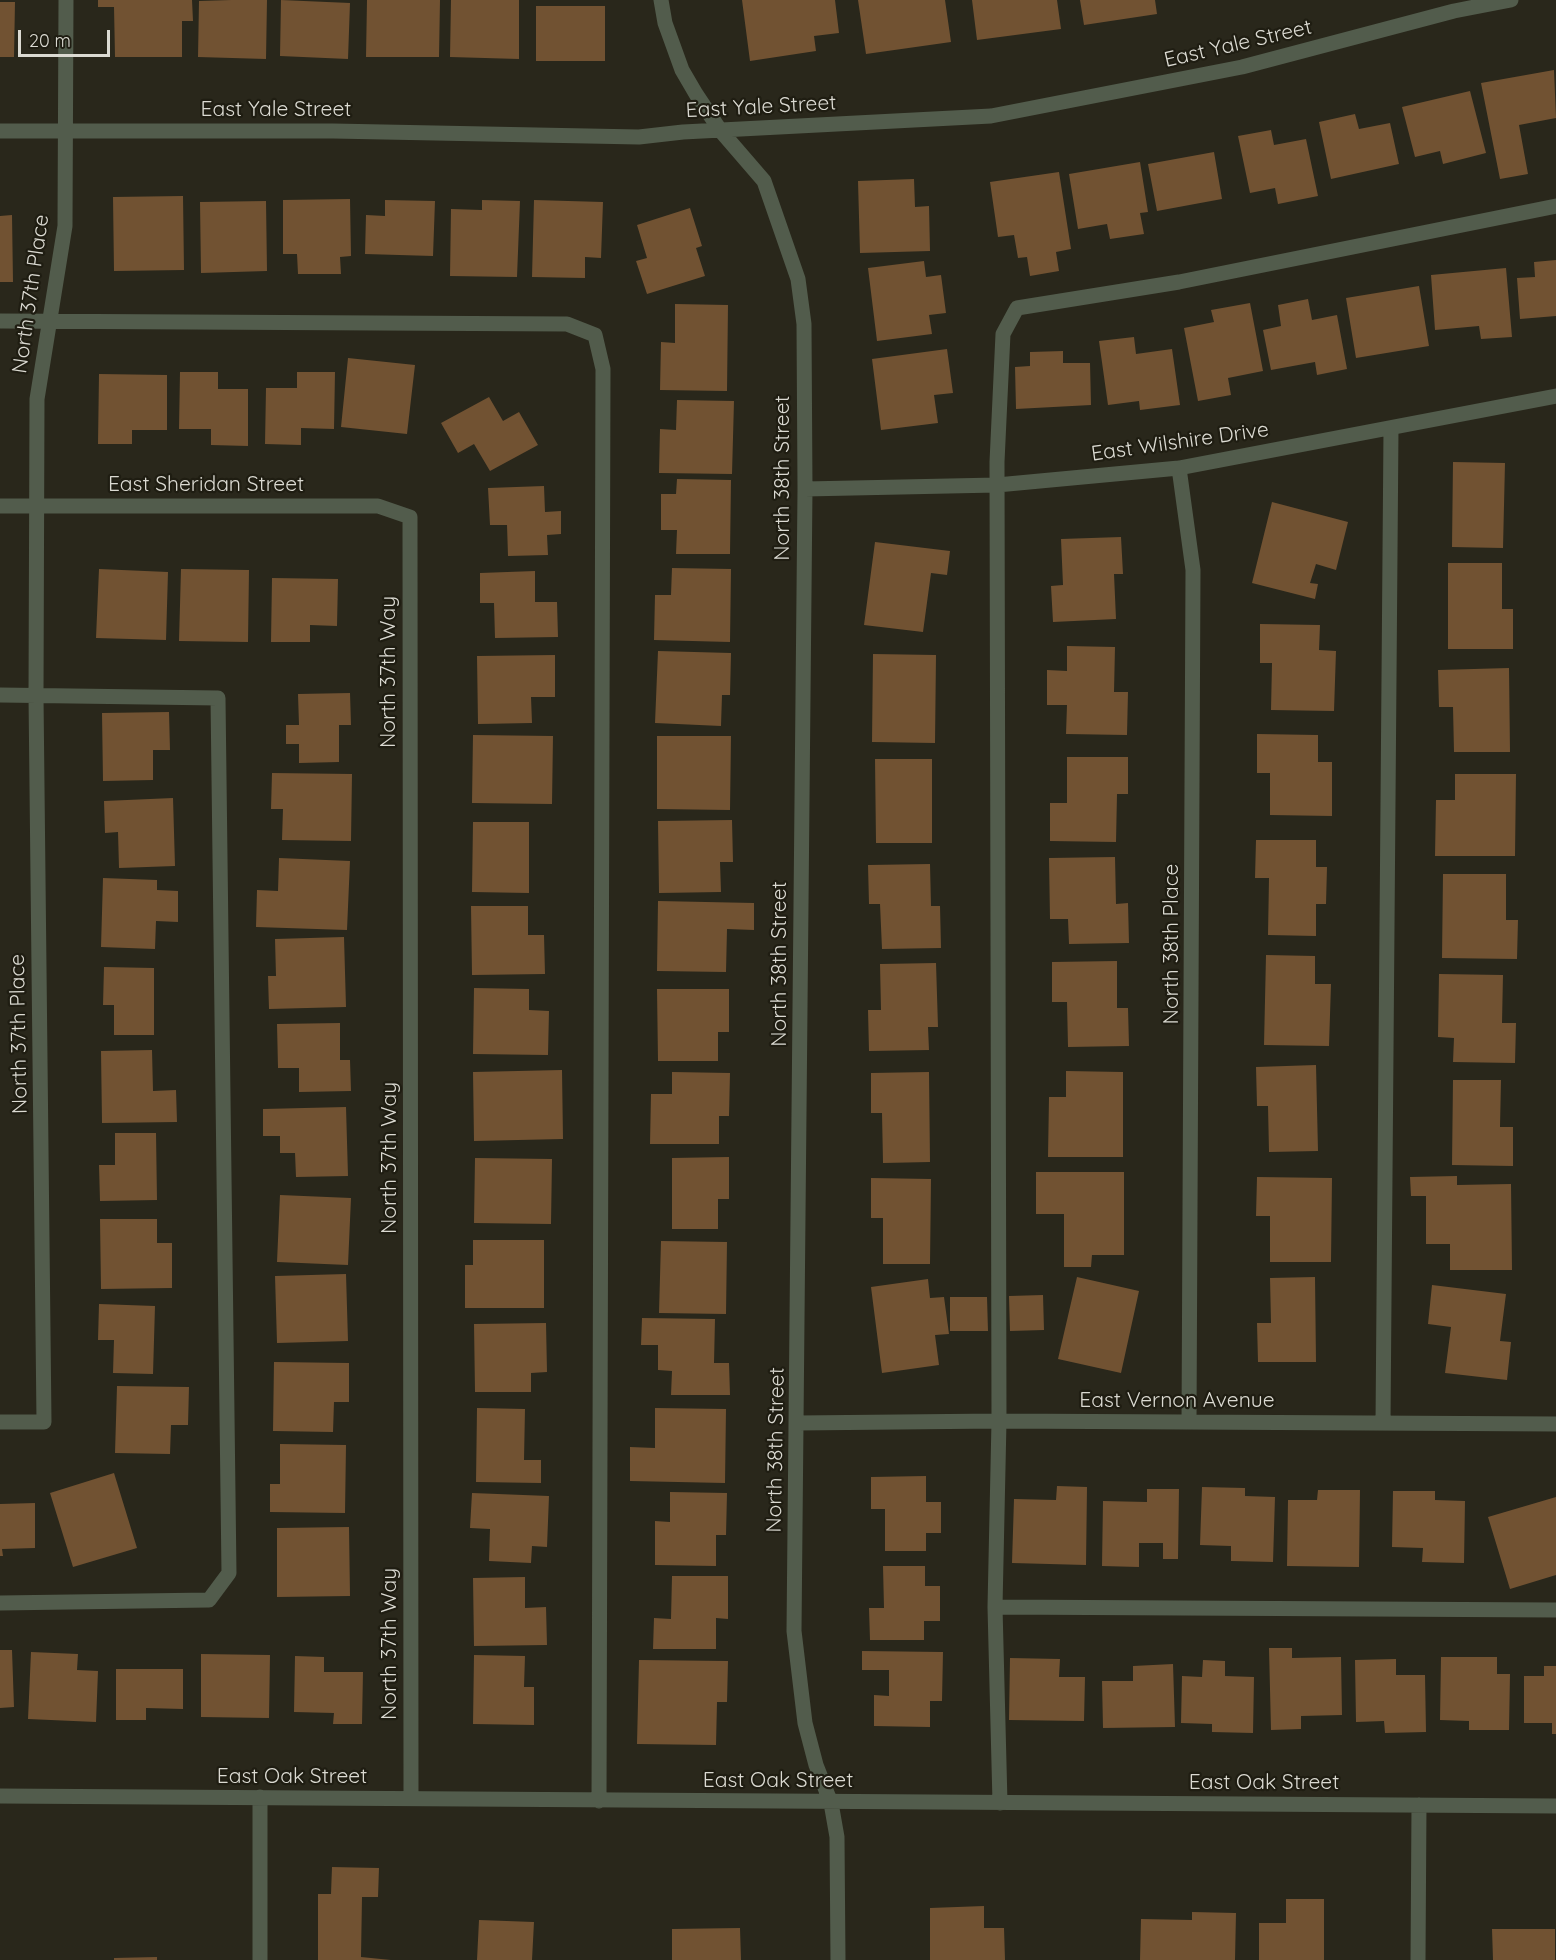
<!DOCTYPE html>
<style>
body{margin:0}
#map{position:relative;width:1556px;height:1960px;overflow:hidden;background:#29271b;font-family:Quicksand,sans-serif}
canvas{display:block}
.scale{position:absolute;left:18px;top:30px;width:92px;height:27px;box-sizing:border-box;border:3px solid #dbdad2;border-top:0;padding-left:8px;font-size:18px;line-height:21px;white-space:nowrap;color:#dbdad2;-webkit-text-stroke:4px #1f1d12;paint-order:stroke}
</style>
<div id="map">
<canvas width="1556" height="1960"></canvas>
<div class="scale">20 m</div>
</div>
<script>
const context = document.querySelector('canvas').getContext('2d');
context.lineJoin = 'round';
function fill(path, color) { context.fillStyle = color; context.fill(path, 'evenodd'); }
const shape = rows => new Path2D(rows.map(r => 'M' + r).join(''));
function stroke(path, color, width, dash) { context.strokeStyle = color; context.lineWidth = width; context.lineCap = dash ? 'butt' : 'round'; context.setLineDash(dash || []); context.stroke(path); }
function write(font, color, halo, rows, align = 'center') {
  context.font = font + ' Quicksand,sans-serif'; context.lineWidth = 4.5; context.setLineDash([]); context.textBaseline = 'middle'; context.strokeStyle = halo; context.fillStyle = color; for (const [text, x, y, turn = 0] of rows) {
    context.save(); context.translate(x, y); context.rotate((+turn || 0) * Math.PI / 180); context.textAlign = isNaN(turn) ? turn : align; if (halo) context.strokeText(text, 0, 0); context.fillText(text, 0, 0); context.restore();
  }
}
fill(shape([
 [98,0,192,0,193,21,182,21,182,57,115,57,114,7,98,7],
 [231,0,267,0,266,59,198,57,199,1],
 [281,0,350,3,348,59,280,56],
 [367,0,440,0,439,57,366,57],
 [451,0,519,0,519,59,450,57],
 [742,0,835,0,839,33,814,36,816,51,750,61],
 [858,0,945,0,951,42,866,54],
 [972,0,1057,0,1061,29,977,40],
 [1080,0,1155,0,1157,14,1084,25],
 [0,2,15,2,14,57,0,57],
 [536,6,605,6,605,61,536,61],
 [1554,70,1556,118,1519,125,1528,174,1500,179,1481,83],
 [1470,91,1486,153,1443,164,1440,151,1415,157,1402,107],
 [1355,114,1359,129,1390,123,1399,164,1331,179,1319,122],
 [1271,130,1274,145,1306,139,1318,196,1278,204,1275,188,1250,193,1238,136],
 [1214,152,1222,199,1157,211,1148,164],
 [1140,162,1148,212,1140,213,1144,234,1110,239,1107,224,1078,229,1069,174],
 [1059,172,1071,249,1056,252,1059,271,1030,276,1027,257,1018,258,1014,235,998,237,990,182],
 [914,179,915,207,929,206,930,251,860,253,858,181],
 [183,196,184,270,114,271,113,197],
 [350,199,351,256,340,257,341,274,298,274,297,254,283,254,283,200],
 [385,200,435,201,433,256,365,254,366,215,385,216],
 [482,200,520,201,517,277,450,276,451,209,482,210],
 [534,200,603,202,601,258,585,257,585,278,532,277],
 [266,201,267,271,201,273,200,202],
 [690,208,702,246,696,248,705,276,647,294,636,261,647,258,637,225],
 [12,215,13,282,0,282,0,216],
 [1556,260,1556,316,1520,319,1517,278,1535,277,1534,262],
 [924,261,926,277,941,275,946,313,929,315,932,334,877,341,868,268],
 [1506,268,1512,337,1481,339,1479,326,1435,330,1431,275],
 [1419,286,1429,346,1356,358,1346,298],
 [1308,299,1312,320,1337,315,1347,369,1317,375,1315,362,1271,370,1263,330,1281,326,1278,305],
 [1250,303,1263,371,1228,378,1231,395,1198,401,1184,328,1214,322,1211,310],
 [675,304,728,305,727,391,660,390,661,342,675,343],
 [1134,337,1136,354,1172,349,1180,405,1140,410,1139,401,1108,405,1099,341],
 [947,349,953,393,934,395,938,423,881,430,872,359],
 [1063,351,1063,363,1090,363,1091,405,1016,409,1015,367,1030,366,1030,352],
 [348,358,415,365,407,434,341,427],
 [180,372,218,372,218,389,248,389,248,446,211,445,211,429,179,429],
 [297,372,335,372,334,429,301,428,301,445,265,444,266,388,297,388],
 [99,374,167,375,167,430,132,430,132,444,98,444],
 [489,397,503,421,519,412,538,445,490,471,474,444,458,453,441,423],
 [677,400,734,401,732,474,659,473,660,429,676,430],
 [1453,462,1505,463,1503,548,1452,547],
 [677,479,731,480,730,554,676,554,677,530,661,530,661,494,676,494],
 [544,486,545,512,561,511,561,534,547,535,548,555,508,556,507,525,490,525,488,488],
 [1272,502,1348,522,1336,570,1316,564,1310,583,1318,584,1315,599,1252,583],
 [1121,537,1123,574,1114,574,1116,619,1053,622,1051,586,1063,585,1061,539],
 [875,542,950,551,947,575,931,573,923,632,864,625],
 [1448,563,1502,563,1502,609,1513,609,1513,649,1448,649],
 [672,568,731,569,730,642,654,640,655,595,671,595],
 [99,569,168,572,166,640,96,638],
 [181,569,249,570,248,642,179,641],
 [535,571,535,602,557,602,558,637,495,638,494,603,480,603,480,573],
 [272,578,338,579,337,626,310,625,310,642,271,642],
 [1260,624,1320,625,1319,650,1336,651,1334,711,1271,710,1272,663,1260,663],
 [1067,646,1115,647,1114,692,1128,692,1127,735,1066,734,1067,705,1047,705,1047,670,1067,671],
 [658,651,731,653,730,695,722,695,721,726,655,723],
 [873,654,936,655,935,743,872,742],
 [555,655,555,697,531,697,532,723,478,724,477,656],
 [1509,668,1510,752,1454,752,1453,707,1439,707,1438,670],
 [350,693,351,725,339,725,339,762,299,763,299,744,286,744,286,725,299,725,298,694],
 [169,712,170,750,153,750,153,780,103,781,102,713],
 [1257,734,1318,735,1318,762,1332,762,1332,816,1270,815,1270,773,1257,773],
 [473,735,553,736,552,804,472,803],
 [657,736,731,736,730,810,657,809],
 [1067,757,1128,757,1128,794,1117,794,1116,842,1050,841,1050,803,1067,803],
 [875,759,932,759,932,843,876,843],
 [272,773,352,774,351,841,282,840,283,809,271,809],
 [1455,774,1516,774,1515,856,1435,856,1436,800,1455,800],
 [173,798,175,866,119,868,118,832,105,833,104,801],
 [732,820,733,862,720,862,721,892,659,893,658,821],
 [473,822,529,822,529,893,472,892],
 [1256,840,1316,840,1316,867,1327,867,1326,904,1316,904,1316,936,1268,935,1269,878,1255,878],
 [1115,857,1116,904,1128,903,1129,943,1069,944,1068,919,1050,919,1049,858],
 [279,858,350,861,347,930,256,927,257,890,278,891],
 [930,864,931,906,940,906,941,948,882,949,880,904,869,904,868,865],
 [1443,874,1506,874,1506,920,1518,920,1517,959,1442,958],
 [103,878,157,880,157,890,178,891,178,922,156,921,155,949,101,947],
 [658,901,754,903,754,930,727,929,726,972,657,971],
 [471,906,528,906,528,935,544,935,545,974,472,975],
 [344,937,346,1007,269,1009,268,976,276,976,275,939],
 [1266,955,1315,956,1315,984,1331,984,1329,1046,1264,1045],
 [1117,961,1117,1008,1128,1008,1129,1046,1068,1047,1067,1002,1052,1002,1052,962],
 [936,963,938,1027,928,1027,929,1050,869,1051,868,1010,881,1010,880,964],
 [104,967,154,968,154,1035,114,1035,114,1005,103,1005],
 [1439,974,1503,975,1502,1023,1516,1023,1515,1063,1453,1062,1454,1038,1438,1037],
 [474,988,529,989,529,1010,549,1011,548,1055,473,1054],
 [657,989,729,989,729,1032,718,1032,718,1061,658,1061],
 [340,1023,340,1060,350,1060,351,1091,299,1092,299,1068,278,1068,277,1024],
 [152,1050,153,1091,176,1090,177,1122,102,1123,101,1051],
 [1316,1065,1318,1151,1269,1152,1268,1106,1257,1106,1256,1067],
 [562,1070,563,1139,474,1141,473,1072],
 [1066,1071,1123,1072,1123,1157,1048,1157,1049,1097,1066,1097],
 [672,1072,730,1073,729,1116,719,1116,719,1144,650,1144,651,1094,672,1094],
 [929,1072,930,1162,883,1163,882,1113,871,1113,871,1073],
 [1453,1080,1501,1080,1500,1127,1513,1127,1513,1166,1452,1165],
 [346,1107,348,1176,296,1177,295,1153,280,1153,280,1136,263,1136,263,1109],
 [115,1133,156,1133,157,1200,100,1201,99,1165,115,1165],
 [729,1157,729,1199,718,1199,718,1229,672,1229,672,1158],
 [475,1158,552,1159,551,1224,474,1223],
 [1036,1172,1124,1172,1124,1255,1092,1255,1091,1267,1064,1267,1064,1214,1036,1214],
 [1457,1176,1457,1185,1511,1184,1512,1270,1450,1270,1450,1244,1426,1244,1426,1196,1411,1196,1410,1177],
 [1257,1177,1332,1178,1331,1262,1270,1262,1270,1216,1256,1216],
 [871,1178,931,1179,930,1264,883,1264,883,1218,871,1218],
 [280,1195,351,1198,348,1265,277,1262],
 [100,1219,157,1219,157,1243,172,1243,172,1288,101,1289],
 [473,1240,544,1240,544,1308,465,1308,465,1265,473,1265],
 [661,1241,727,1242,726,1314,659,1313],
 [346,1274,348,1341,277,1343,275,1276],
 [1077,1277,1139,1291,1121,1373,1058,1359],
 [1315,1277,1316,1362,1258,1362,1257,1323,1271,1323,1270,1278],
 [928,1279,930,1298,944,1297,949,1334,935,1335,939,1365,882,1373,871,1287],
 [1432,1285,1506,1294,1500,1341,1511,1342,1507,1380,1445,1373,1451,1327,1428,1324],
 [1043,1295,1044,1330,1010,1331,1009,1296],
 [950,1297,987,1297,988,1331,950,1331],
 [99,1304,155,1306,153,1374,113,1373,114,1340,98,1340],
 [642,1318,715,1319,714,1363,729,1363,730,1395,671,1395,672,1371,658,1370,658,1345,641,1345],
 [546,1323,547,1372,531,1373,531,1392,475,1392,474,1324],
 [274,1362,349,1363,349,1402,334,1402,333,1432,273,1431],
 [117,1386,189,1387,188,1425,171,1425,170,1454,115,1453],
 [477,1408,525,1409,524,1460,541,1460,541,1483,476,1482],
 [655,1408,726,1409,725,1483,630,1481,630,1447,655,1448],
 [280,1444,346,1445,345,1513,270,1512,270,1484,280,1484],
 [114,1473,137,1548,73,1567,50,1493],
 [926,1476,926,1502,941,1502,941,1533,926,1533,926,1551,885,1551,885,1509,871,1509,871,1477],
 [1057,1486,1087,1487,1086,1565,1012,1563,1014,1499,1056,1500],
 [1202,1487,1245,1488,1245,1496,1275,1497,1273,1562,1231,1561,1231,1546,1200,1545],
 [1147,1489,1179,1489,1178,1559,1163,1559,1163,1543,1139,1543,1139,1567,1102,1566,1103,1501,1147,1502],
 [1318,1490,1360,1490,1359,1567,1287,1566,1288,1500,1317,1500],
 [1393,1491,1435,1491,1435,1500,1465,1501,1464,1563,1422,1562,1423,1548,1392,1547],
 [670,1492,727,1493,726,1535,716,1535,716,1566,655,1565,655,1521,670,1522],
 [472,1493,549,1496,547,1547,532,1546,531,1563,489,1561,490,1529,470,1528],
 [1556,1497,1556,1575,1510,1589,1488,1517],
 [35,1503,35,1548,2,1549,3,1556,0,1556,0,1504],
 [349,1527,350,1596,277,1597,277,1528],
 [883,1566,925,1566,925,1586,940,1586,940,1621,924,1621,924,1640,870,1640,869,1608,884,1608],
 [672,1576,728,1576,728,1619,716,1618,716,1649,653,1649,654,1618,671,1619],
 [525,1577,525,1608,546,1607,547,1645,474,1646,473,1578],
 [1269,1648,1292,1648,1292,1658,1341,1657,1342,1715,1301,1716,1301,1729,1271,1730],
 [0,1650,12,1650,14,1707,0,1708],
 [862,1651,943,1652,942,1701,930,1701,930,1727,874,1726,874,1695,889,1696,889,1670,862,1670],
 [31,1652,78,1654,77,1670,98,1671,96,1722,28,1719],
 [201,1654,270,1655,269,1718,201,1717],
 [474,1655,525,1656,524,1687,534,1687,534,1725,473,1724],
 [295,1656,324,1657,324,1672,363,1672,362,1724,333,1724,334,1713,294,1712],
 [1441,1657,1497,1657,1497,1674,1510,1674,1509,1730,1469,1730,1469,1721,1440,1720],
 [1010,1658,1060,1659,1059,1677,1085,1677,1084,1721,1009,1720],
 [1396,1659,1396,1675,1425,1675,1426,1732,1385,1733,1384,1721,1356,1722,1355,1660],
 [639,1660,728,1661,727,1702,717,1702,716,1745,637,1744],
 [1203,1660,1225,1661,1225,1676,1254,1677,1253,1733,1212,1732,1212,1724,1181,1723,1182,1676,1202,1677],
 [1173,1664,1175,1727,1103,1728,1102,1681,1133,1681,1133,1666],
 [1544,1666,1556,1666,1556,1734,1552,1734,1552,1723,1524,1723,1524,1676,1544,1676],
 [116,1669,183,1669,183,1709,146,1708,146,1720,116,1720],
 [332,1867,379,1868,378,1897,362,1897,361,1957,391,1960,318,1960,318,1894,331,1894],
 [1286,1899,1324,1899,1324,1960,1259,1960,1259,1923,1286,1923],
 [984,1906,984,1928,1004,1928,1005,1960,930,1960,930,1908],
 [1192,1912,1236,1913,1235,1960,1140,1960,1141,1919,1192,1920],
 [479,1920,534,1922,532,1960,477,1960],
 [740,1928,741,1960,672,1960,672,1929],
 [1492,1929,1555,1929,1555,1960,1493,1960],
 [157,1957,157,1960,114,1960,114,1958]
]), '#715232');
stroke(shape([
 [661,0,665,23,682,70,696,94,720,130,764,181,798,279,804,324,805,489,794,1631,805,1723,816,1765,831,1803,837,1837,838,1960],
 [0,131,333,131,639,137,683,132,991,116,1242,67,1454,11,1511,0],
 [0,321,567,324,595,335,603,369,599,1801],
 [1179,468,1193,570,1189,1422],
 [805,489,997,485,1179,468,1556,396],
 [0,506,378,506,410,517,411,1798],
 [0,695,218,698,229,1573,209,1600,0,1603],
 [0,1422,44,1422,36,696,37,399,65,226,66,0],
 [797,1423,999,1421,1556,1424],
 [1383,1423,1391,429],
 [995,1607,1556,1610],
 [0,1796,1556,1806],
 [260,1797,260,1960],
 [1000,1803,995,1607,999,1421,997,462,1003,334,1017,308,1179,282,1556,206],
 [1418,1960,1419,1805]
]), '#525c4c', 15);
write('21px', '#dbdad2', '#1f1d12', [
 ["East Yale Street",1238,44,-13],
 ["East Yale Street",761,107,-3],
 ["East Yale Street",276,110],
 ["North 37th Place",31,294,-82],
 ["East Wilshire Drive",1180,442,-8],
 ["North 38th Street",783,478,-90],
 ["East Sheridan Street",206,485],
 ["North 37th Way",389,672,-90],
 ["North 38th Place",1172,944,-90],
 ["North 38th Street",780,964,-90],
 ["North 37th Place",19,1034,-91],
 ["North 37th Way",390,1158,-90],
 ["East Vernon Avenue",1177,1401],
 ["North 38th Street",776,1450,-89],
 ["North 37th Way",390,1644,-90],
 ["East Oak Street",292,1777],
 ["East Oak Street",778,1781],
 ["East Oak Street",1264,1783]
]);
</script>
